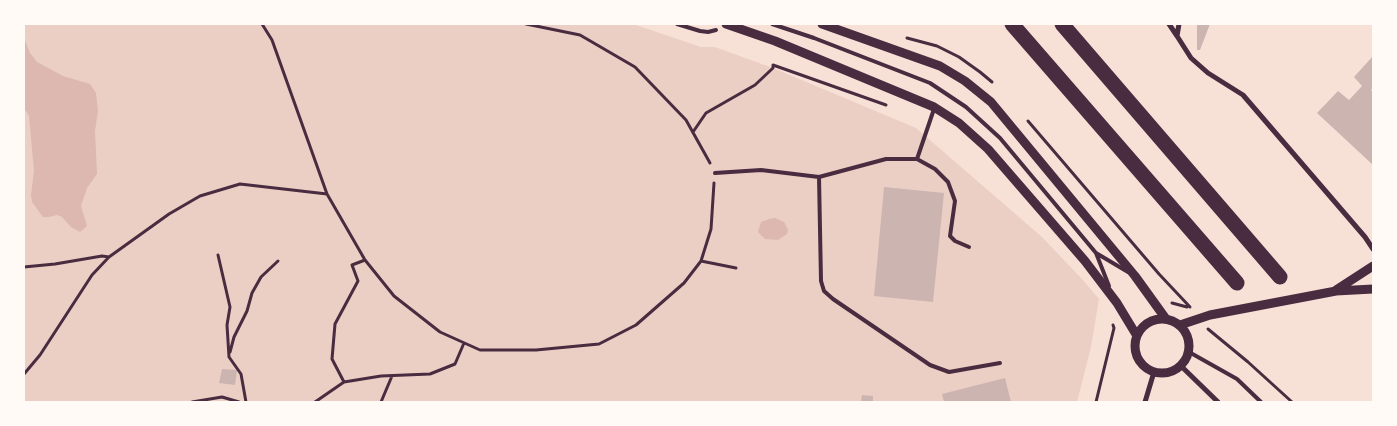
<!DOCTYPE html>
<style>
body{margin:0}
#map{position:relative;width:1397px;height:426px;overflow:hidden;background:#f7e1d7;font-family:"PT Sans Narrow",sans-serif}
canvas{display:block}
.frame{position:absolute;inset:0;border:25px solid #fffaf5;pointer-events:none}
</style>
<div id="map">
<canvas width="1397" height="426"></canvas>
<div class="frame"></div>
</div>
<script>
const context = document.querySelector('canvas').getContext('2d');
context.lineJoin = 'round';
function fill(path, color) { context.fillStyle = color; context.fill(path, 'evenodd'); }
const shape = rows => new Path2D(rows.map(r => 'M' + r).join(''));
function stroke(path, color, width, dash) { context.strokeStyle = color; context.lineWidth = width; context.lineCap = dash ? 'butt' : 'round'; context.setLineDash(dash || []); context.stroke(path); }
fill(shape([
 [24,24,633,24,701,47,715,47,773,68,916,128,1042,237,1082,279,1099,299,1091,347,1077,402,24,402]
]), '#ebcfc5');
fill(shape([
 [24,38,30,53,37,62,63,76,90,84,96,93,98,111,95,131,97,174,87,188,81,206,87,226,80,232,71,227,62,217,57,215,49,217,43,217,32,202,31,195,34,171,29,116,24,108],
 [775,218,784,222,788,230,787,234,778,240,765,239,758,232,761,222,769,219]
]), '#dcb8b0');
fill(shape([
 [1197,24,1210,24,1200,50,1197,50],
 [1373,56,1373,87,1371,90,1373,92,1373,165,1317,113,1338,91,1349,100,1362,86,1354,77],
 [884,187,944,193,933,302,874,296],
 [222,369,237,370,235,385,219,383],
 [1005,378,1011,402,944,402,942,394],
 [862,395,873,396,873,402,861,402]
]), '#ccb4b1');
stroke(shape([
 [262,24,272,40,327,194],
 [526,24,580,35,635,67,686,120,710,163],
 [907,38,937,46,959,57,980,72,992,82],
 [1028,121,1159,274,1190,307],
 [693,132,706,113,755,85,773,68,773,65,886,105],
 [218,255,230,307,227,325,229,357,241,374,246,402],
 [701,261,736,268],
 [24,267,55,264,102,256,109,257],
 [1172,303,1187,307],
 [1208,329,1248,362,1292,402],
 [230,352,234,337,247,311,252,293,261,277,278,261],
 [24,374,40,355,92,275,109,257,169,214,200,196,240,184,327,194,365,260,394,296,440,332,480,350,536,350,599,344,636,325,684,283,701,261,711,229,714,183],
 [344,382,332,359,335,324,358,281,352,265,365,260],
 [192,402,222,397,239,402],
 [315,402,344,382,381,376,430,374,455,364,464,343],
 [381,402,392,376],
 [1096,402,1114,328,1113,325]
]), '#4a2c40', 3);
stroke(shape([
 [677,24,700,31,708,32,716,30],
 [772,24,814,38,930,83,966,107,1000,138,1096,253,1128,272],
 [917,159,934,109],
 [715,173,761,170,819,177,886,159,917,159,935,169,948,182,955,201,950,236,955,241,969,247],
 [819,177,821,281,824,291,833,299,930,365,949,372,1000,363],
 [1096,253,1109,286],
 [1189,352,1237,379,1261,402]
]), '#4a2c40', 4);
stroke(shape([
 [1169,24,1177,36],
 [1179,24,1177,36,1191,58,1208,73,1243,95,1365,237,1373,249],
 [1181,366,1218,402],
 [1145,402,1154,372]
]), '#4a2c40', 5);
stroke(shape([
 [726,24,775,41,934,107,959,123,988,149,1085,261,1117,303,1137,336],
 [822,24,940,66,965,81,991,102,1135,276,1166,319],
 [1336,290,1373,266],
 '1135 346a27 27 0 1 1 54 0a27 27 0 1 1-54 0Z',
 [1180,325,1210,315,1336,291,1373,289]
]), '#4a2c40', 9);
stroke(shape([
 [1012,24,1237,283],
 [1062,24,1280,277]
]), '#4a2c40', 15);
</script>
